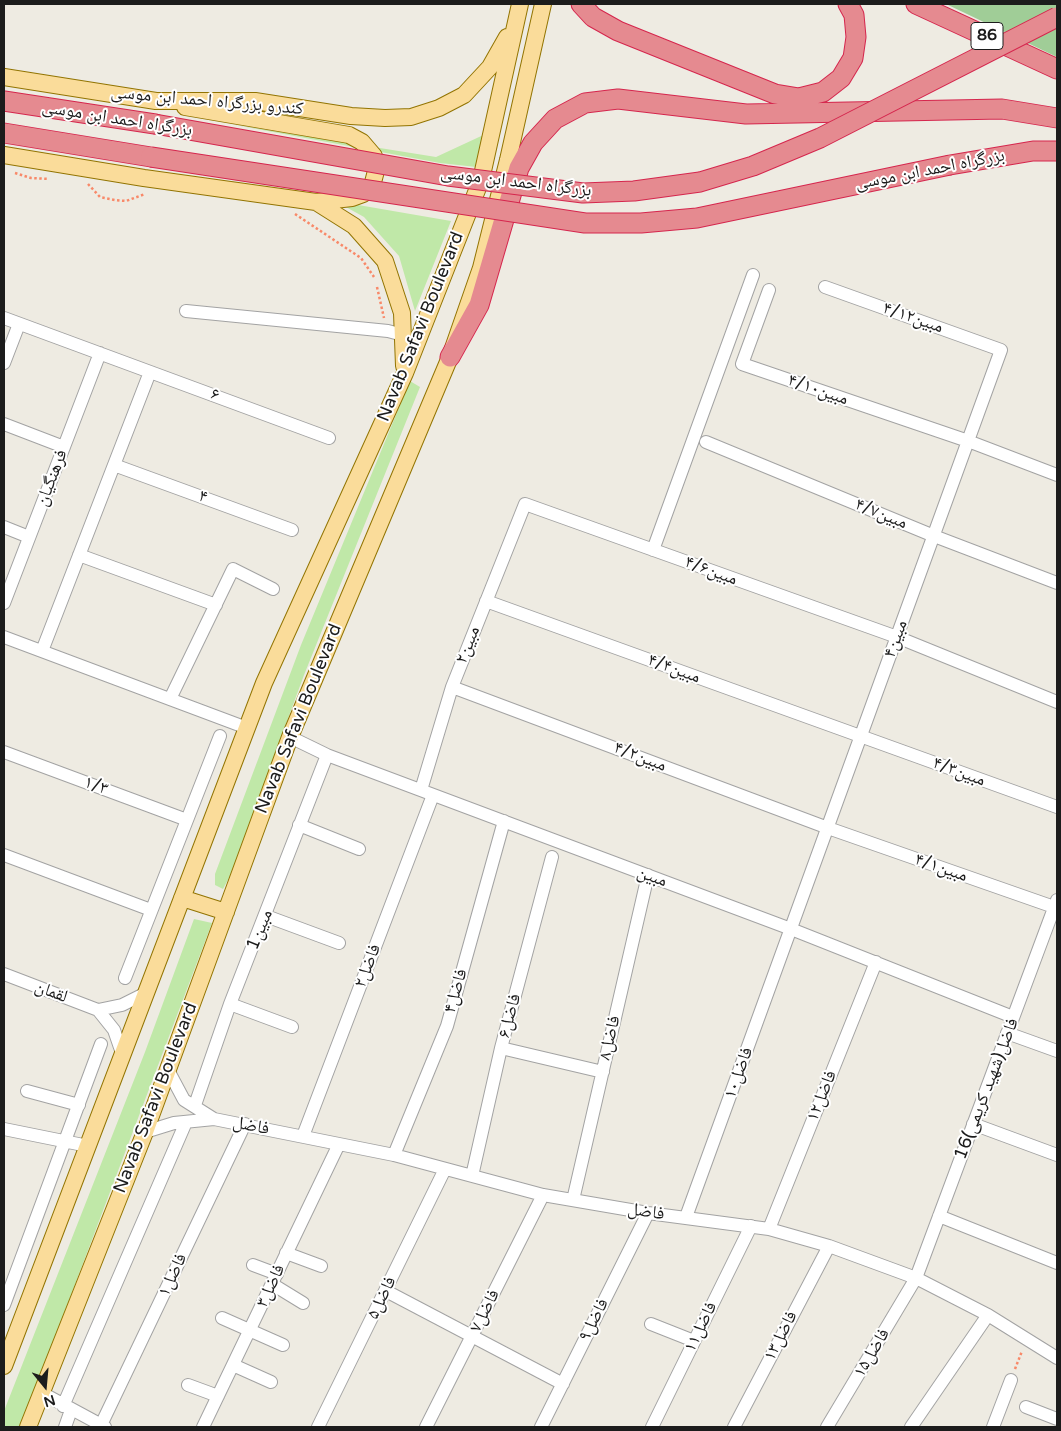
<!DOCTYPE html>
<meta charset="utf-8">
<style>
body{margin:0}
#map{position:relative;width:1061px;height:1431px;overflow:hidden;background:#eeebe2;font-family:"Varela Round",sans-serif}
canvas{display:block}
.frame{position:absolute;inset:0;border:5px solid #1c1c1c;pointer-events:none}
.north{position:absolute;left:20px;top:1361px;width:50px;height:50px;-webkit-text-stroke:4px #fff;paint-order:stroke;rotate:163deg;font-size:14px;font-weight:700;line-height:20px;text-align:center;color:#1c1c1c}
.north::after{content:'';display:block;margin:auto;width:18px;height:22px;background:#1c1c1c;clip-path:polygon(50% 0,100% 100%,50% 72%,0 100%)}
</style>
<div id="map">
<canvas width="1061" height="1431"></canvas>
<div class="frame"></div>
<div class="north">N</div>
</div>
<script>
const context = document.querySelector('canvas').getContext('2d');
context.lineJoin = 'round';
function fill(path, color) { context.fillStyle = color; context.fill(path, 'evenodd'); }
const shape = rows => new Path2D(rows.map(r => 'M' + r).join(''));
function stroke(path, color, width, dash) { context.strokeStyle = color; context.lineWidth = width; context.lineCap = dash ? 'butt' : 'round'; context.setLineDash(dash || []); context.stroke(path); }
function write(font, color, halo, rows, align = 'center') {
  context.font = font + ' "Varela Round","Noto Naskh Arabic",sans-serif'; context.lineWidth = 4; context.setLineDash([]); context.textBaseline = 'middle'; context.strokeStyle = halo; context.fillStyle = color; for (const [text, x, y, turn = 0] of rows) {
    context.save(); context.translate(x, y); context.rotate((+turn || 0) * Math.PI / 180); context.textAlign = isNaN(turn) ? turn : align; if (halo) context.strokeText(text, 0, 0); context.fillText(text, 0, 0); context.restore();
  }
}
fill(shape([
 [230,124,436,157,492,131,476,167,440,163],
 [335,201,451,221,415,311,399,256,364,217],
 [410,381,420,387,304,675,230,876,223,889,215,885,215,874,301,645],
 [194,919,212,923,21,1427,4,1427,4,1411,145,1052]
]), '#c0e8a8');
fill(shape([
 [946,4,1057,4,1057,57]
]), '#a0cd97');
const minor = shape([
 [769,290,742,364,968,441,1057,475],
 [186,311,388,331,403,335],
 [4,318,329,438],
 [4,363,19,324],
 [4,424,64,447],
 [706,442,934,536,1057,583],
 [114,465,292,530],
 [4,527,29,537],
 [653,550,753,275],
 [79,555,216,605],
 [486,601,1057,807],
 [4,603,100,353],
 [4,637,247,728],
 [42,651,150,372],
 [452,687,828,828,1054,907],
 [170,699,233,569,273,589],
 [290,737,327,755,791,929,1013,1017],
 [4,752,187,820],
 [421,790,452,687,525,504,897,637,1057,702],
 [299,825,359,849],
 [4,855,151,910],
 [266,916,339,943],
 [4,974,98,1010,122,1005,144,994],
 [125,978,220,736],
 [230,1004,292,1027],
 [98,1010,114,1030,123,1056],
 [1007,1033,1057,1051],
 [501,1048,603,1072],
 [168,1070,184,1100,214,1119],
 [27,1091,79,1105],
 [195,1105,230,1004,327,755],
 [973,1124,1057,1155],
 [4,1129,88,1146],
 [145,1132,174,1123,214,1119,394,1155,543,1195,648,1213,769,1229,829,1246,916,1278,988,1315,1057,1358],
 [303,1136,433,795],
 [394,1155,447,1026,504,821],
 [472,1176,501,1048,552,857],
 [573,1200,648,875],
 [939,1216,1057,1263],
 [686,1217,1001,350,825,287],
 [769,1229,876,962],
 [286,1253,321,1266],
 [253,1265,277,1274],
 [272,1284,303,1303],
 [386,1291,563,1384],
 [4,1305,101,1044],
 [222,1318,283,1345],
 [651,1324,694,1341],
 [233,1365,271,1382],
 [188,1385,218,1396],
 [42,1393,105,1427],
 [63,1406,186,1122],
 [1026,1407,1057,1419],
 [101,1425,245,1124],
 [65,1427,71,1410],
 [203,1427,339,1144],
 [318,1427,445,1169],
 [426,1427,543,1195],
 [541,1427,648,1213],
 [652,1427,751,1226],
 [734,1427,829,1246],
 [827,1427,916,1278,1057,900],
 [911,1427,988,1315],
 [993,1427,1011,1380]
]);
const major = shape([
 [4,77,156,101,255,101,351,116,385,118,411,117,439,108,464,95,490,67,507,37],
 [185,107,349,135,362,142,374,156,376,171,372,186,363,194,352,198,316,202],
 [4,155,144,178,316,202,354,226,385,261,402,313,404,366],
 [182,898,226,912],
 [4,1366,264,683,405,373,481,180,520,4],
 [28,1427,145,1132,290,737,450,357,481,268,508,160,543,4]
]);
const highway = shape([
 [581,4,593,17,618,31,775,94,799,98,823,92,841,78,853,58,856,37,854,15,848,4],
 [916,4,1057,69],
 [4,101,155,124],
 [4,133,151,157],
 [950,165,1033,151,1057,151],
 [450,357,479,305,519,168,533,143,555,119,585,103,618,99,746,114,1002,109,1057,118]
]);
stroke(minor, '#a3a3a3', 14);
stroke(major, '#927402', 18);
stroke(highway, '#d5264d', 21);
stroke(shape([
 [15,173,31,178,49,179],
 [88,184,100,197,115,200,126,201,145,194],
 [295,214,361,258,374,277],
 [377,287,384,318],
 [1015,1369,1022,1351]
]), '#f88969', 2.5, [2.5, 2.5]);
stroke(minor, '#fff', 12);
stroke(major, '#fadc9a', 16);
stroke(highway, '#e58a90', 19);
const highwayBridge = shape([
 [155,124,448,176,583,193,634,191,700,182,753,166,820,138,1057,17],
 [151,157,585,223,641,223,697,218,950,165]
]);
stroke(highwayBridge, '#d5264d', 21, []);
stroke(highwayBridge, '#e58a90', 19);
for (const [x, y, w] of [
 [987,36,32]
]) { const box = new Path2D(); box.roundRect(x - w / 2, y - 13.5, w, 27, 4); context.fillStyle = '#fff'; context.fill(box); stroke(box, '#1c1c1c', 1); }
write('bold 16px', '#1c1c1c', null, [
 ["86",987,36]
]);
write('18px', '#1c1c1c', '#fff', [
 ["کندرو بزرگراه احمد ابن موسی",207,101,5],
 ["بزرگراه احمد ابن موسی",117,119,9],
 ["بزرگراه احمد ابن موسی",930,170,-11],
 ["بزرگراه احمد ابن موسی",516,182,7],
 ["۴/۱۲مبین",913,318,19],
 ["Navab Safavi Boulevard",421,327,-68],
 ["۴/۱۰مبین",818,390,19],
 ["۶",215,395,20],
 ["فرهنگیان",52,478,-69],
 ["۴",203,497,20],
 ["۴/۷مبین",881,514,22],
 ["۴/۶مبین",711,571,20],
 ["۴مبین",896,639,-70],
 ["۲مبین",468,645,-68],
 ["۴/۴مبین",674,669,20],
 ["Navab Safavi Boulevard",299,719,-68],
 ["۴/۲مبین",640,757,21],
 ["۴/۳مبین",959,772,20],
 ["۱/۳",96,786,20],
 ["۴/۱مبین",941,868,19],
 ["مبین",652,877,20],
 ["1مبین",260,930,-68],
 ["۲فاضل",368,966,-69],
 ["۴فاضل",456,991,-74],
 ["لقمان",51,992,21],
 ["۶فاضل",510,1016,-75],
 ["۸فاضل",610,1038,-77],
 ["۱۰فاضل",739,1073,-70],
 ["16فاضل(شهید کریمی)",987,1089,-69],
 ["۱۲فاضل",822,1096,-68],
 ["Navab Safavi Boulevard",156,1098,-69],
 ["فاضل",251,1126,11],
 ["فاضل",646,1212,8],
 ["۱فاضل",173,1275,-65],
 ["۳فاضل",271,1286,-65],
 ["۵فاضل",382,1298,-64],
 ["۷فاضل",485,1311,-63],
 ["۹فاضل",594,1320,-63],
 ["۱۱فاضل",701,1327,-64],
 ["۱۳فاضل",781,1336,-63],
 ["۱۵فاضل",872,1353,-59]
]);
</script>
